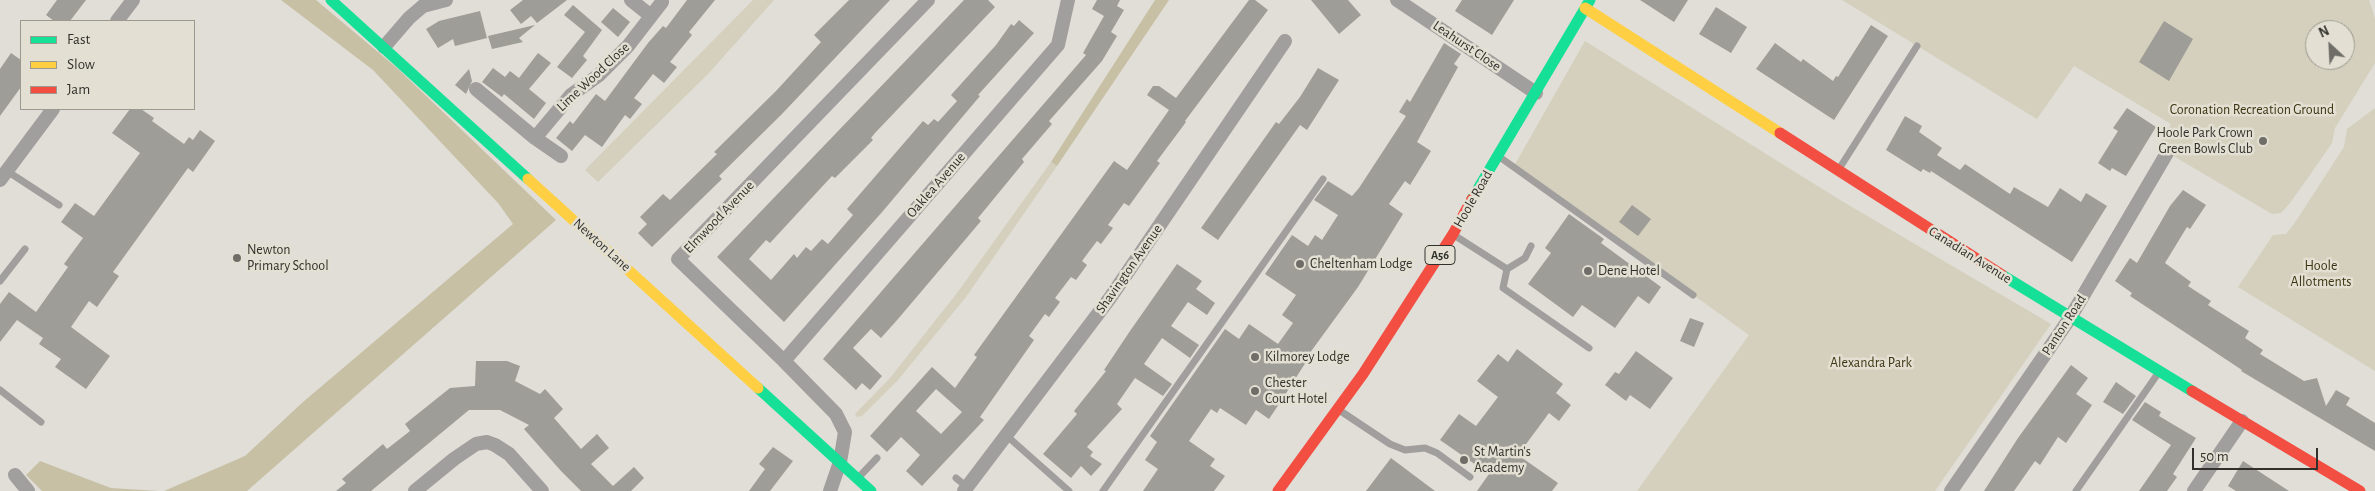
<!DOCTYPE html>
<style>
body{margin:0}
#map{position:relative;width:2375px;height:491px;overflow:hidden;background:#e0ded6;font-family:"Alegreya Sans",sans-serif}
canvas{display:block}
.legend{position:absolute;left:20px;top:20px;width:175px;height:90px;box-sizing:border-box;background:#e3e0d3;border:1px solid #9c9a90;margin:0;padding:6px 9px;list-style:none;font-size:15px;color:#32302c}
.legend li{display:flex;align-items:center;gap:10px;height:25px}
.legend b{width:25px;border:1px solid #9c9a90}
.north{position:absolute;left:2305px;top:20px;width:50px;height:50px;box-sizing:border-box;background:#e3e0d3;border:1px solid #9c9a90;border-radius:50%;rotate:335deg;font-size:14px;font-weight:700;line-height:20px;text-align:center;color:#32302c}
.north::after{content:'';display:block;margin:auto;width:18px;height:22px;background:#6f6d68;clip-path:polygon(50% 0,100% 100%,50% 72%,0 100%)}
.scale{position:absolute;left:2192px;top:448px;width:126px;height:22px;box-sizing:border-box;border:2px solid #32302c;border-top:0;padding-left:6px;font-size:15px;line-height:18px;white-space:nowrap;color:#32302c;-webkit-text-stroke:4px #e3e0d3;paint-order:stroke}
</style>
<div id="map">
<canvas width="2375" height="491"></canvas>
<ul class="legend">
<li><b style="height:6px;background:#16e098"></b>Fast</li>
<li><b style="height:6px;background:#ffcf43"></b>Slow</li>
<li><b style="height:6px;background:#f24e42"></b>Jam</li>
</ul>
<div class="north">N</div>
<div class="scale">50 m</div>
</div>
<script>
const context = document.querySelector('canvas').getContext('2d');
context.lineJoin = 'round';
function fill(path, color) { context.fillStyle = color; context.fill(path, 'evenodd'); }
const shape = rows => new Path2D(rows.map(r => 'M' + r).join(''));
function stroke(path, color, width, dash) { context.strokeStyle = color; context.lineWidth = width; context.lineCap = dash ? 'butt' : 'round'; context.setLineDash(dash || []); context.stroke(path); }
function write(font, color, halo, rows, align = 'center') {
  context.font = font + ' "Alegreya Sans",sans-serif'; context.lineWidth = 5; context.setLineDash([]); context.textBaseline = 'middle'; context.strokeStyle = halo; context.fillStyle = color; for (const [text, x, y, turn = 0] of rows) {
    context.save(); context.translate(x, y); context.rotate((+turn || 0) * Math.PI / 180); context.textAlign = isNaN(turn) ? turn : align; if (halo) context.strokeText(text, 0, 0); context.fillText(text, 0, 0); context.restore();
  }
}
fill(shape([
 [753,0,774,0,708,74,598,182,585,170],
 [1842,0,2369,0,2375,18,2375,63,2335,128,2332,143,2312,172,2290,203,2281,213,2272,214,2158,147,2171,124,2074,66,2037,119],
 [2315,30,2345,30,2345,60,2315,60],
 [1585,41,1840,200,2051,324,1935,491,1637,491,1749,335,1514,166],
 [2375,108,2375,371,2238,287,2273,235,2286,234,2294,224,2344,147,2347,129],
 [1051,162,1057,166,966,297,898,380,862,416,857,417,855,414,890,378,957,293]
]), '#d4d0bd');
fill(shape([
 [281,0,316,0,397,68,556,220,247,491,164,491,245,456,303,402,513,224,498,203,373,70],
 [1155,0,1169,0,1057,166,1051,162],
 [40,461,111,488,159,491,42,491,26,475]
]), '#c7c0a5');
fill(shape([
 [57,0,86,0,70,21,54,21,46,15],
 [523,0,567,0,537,23,531,16,521,24,510,10],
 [687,0,715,0,689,32,692,35,670,62,677,67,664,83,653,74,634,98,642,104,630,119,625,115,602,147,585,135,572,151,556,138,570,121,573,124,596,94,605,101,648,43,663,26,666,28],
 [849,0,890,0,781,115,719,176,722,179,652,247,638,233,647,224,640,217,663,194,670,200,717,154,714,152,776,91,821,42,814,35],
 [964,0,988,0,995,7,875,133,871,138,873,140,835,178,832,176,770,243,766,240,749,259,771,280,794,254,797,258,806,247,811,251,822,239,828,244,853,215,847,209,923,121,928,125,934,119,938,122,957,101,951,95,996,45,1011,24,1014,26,1019,20,1034,33,978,95,980,96,883,211,784,322,717,257],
 [1097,0,1120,0,1117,6,1124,10,1111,32,1117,36,1102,61,1049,121,1052,124,1022,159,1024,162,978,218,981,221,898,319,881,338,871,329,853,348,882,376,870,390,862,383,856,390,823,359,1086,55,1083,53,1104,16,1092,9],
 [1249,0,1255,0,1268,10,1185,121,1186,122,1157,161,1160,163,1129,206,1124,203,1108,225,1113,228,1101,244,1097,241,1082,261,1087,265,1076,280,1071,277,1055,298,1060,302,1049,317,1045,314,1029,336,1034,340,980,417,984,420,922,486,906,471,920,455,901,437,887,452,870,436,932,367,955,388,977,357,974,355,1114,161,1127,170,1169,110,1147,95,1153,86,1159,86,1176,98],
 [936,389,962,412,941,434,916,411],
 [1311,0,1348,0,1361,15,1339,34],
 [1462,0,1514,0,1492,35,1455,11],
 [1640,0,1688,0,1674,22],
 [573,5,602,30,583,56,587,60,572,78,557,67,585,32,564,15],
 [1716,7,1747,27,1731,53,1699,34],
 [613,8,630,22,618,37,601,22],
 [480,11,487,38,455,46,453,39,438,48,426,29,439,21],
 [2164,21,2193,39,2169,81,2139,62],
 [535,25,519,38,523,42,492,49,488,36],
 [1871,25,1888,36,1834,120,1756,69,1775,43,1801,62,1803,59,1833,81,1836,76,1838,77],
 [1444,43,1461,54,1454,64,1458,67,1417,142,1431,151,1410,185,1405,181,1389,204,1403,214,1358,287,1304,361,1306,362,1283,398,1269,419,1256,410,1246,425,1220,408,1217,413,1211,409,1189,441,1215,459,1210,466,1225,476,1214,491,1143,491,1158,469,1145,460,1157,442,1150,436,1225,329,1239,339,1249,324,1278,344,1293,323,1282,315,1296,295,1265,274,1292,235,1308,246,1315,235,1322,240,1338,215,1314,200,1328,181,1352,196,1359,188,1406,116,1399,112,1407,99,1410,102],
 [11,53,21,60,21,87,0,116,0,69],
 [538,53,551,63,529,89,546,103,534,119,504,94,502,97,482,82,493,68,505,77,510,71,519,78],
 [1318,68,1339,80,1307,130,1300,125,1218,240,1201,228,1276,122,1279,124,1300,97],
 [469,69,472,81,466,94,455,85],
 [2127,108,2156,127,2126,176,2112,168,2110,171,2098,163,2118,131,2113,128],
 [130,109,141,109,154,118,152,121,184,144,189,137,193,140,200,130,215,141,193,172,188,168,113,272,119,276,97,307,89,301,71,327,110,356,86,389,55,367,61,359,39,344,43,338,17,320,0,342,0,304,9,292,36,312,68,267,64,264,83,238,61,222,75,203,94,216,140,153,112,133],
 [1905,116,1922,126,1919,132,1942,148,1937,155,1960,170,1965,164,2010,194,2014,187,2048,207,2060,188,2081,202,2086,193,2107,206,2072,262,1931,171,1930,173,1923,169,1921,172,1886,150],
 [2183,190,2206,205,2190,229,2187,227,2165,263,2191,282,2188,286,2211,301,2208,305,2249,331,2245,338,2263,350,2260,354,2304,381,2317,378,2326,406,2336,390,2350,398,2346,405,2375,423,2375,451,2241,371,2242,370,2130,296,2132,293,2115,281,2130,258,2137,263,2170,206],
 [1632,205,1651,219,1638,236,1619,222],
 [1569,214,1604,239,1601,243,1661,287,1649,304,1638,296,1615,328,1582,305,1573,317,1528,284,1551,253,1545,248],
 [1177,264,1202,281,1196,289,1215,303,1207,315,1188,302,1171,326,1199,345,1190,358,1162,338,1144,364,1172,384,1163,396,1135,378,1117,404,1122,409,1087,447,1093,452,1090,456,1102,464,1091,476,1081,466,1071,478,1043,454,1077,414,1074,411,1106,371,1104,370,1130,331],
 [1690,318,1704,323,1694,347,1680,341],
 [1517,349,1563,384,1556,393,1571,405,1559,421,1549,413,1518,455,1558,483,1552,491,1477,491,1489,474,1440,440,1459,414,1476,426,1498,397,1477,381,1498,354,1508,362],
 [1636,351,1673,378,1650,409,1630,395,1626,401,1605,385,1615,372,1619,374],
 [476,361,507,361,520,366,515,381,540,394,545,389,563,409,554,418,581,449,597,434,609,448,591,464,613,486,634,467,644,478,631,491,581,491,561,471,524,429,529,425,500,410,469,410,371,491,336,491,346,483,342,479,383,444,387,449,410,431,405,424,450,388,475,386],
 [2071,365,2088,378,2076,394,2092,405,2066,443,2058,437,2040,465,2035,461,2014,491,1984,491,2018,438],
 [2116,382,2136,396,2123,414,2103,402],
 [2145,402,2161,412,2159,416,2196,438,2173,474,2177,477,2167,491,2139,491,2171,445,2132,420],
 [773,447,793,461,770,491,749,491,765,469,759,464],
 [1391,458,1435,491,1366,491],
 [2243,461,2269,478,2289,491,2236,491,2228,486]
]), '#9e9d97');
stroke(shape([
 [1501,158,1693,295],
 [1839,169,1917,46],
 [7,171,59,205],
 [1457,237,1507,269,1525,258,1531,246],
 [1507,269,1503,288,1589,348],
 [0,281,25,249],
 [0,390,41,422],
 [1342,412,1390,444,1405,450,1425,448,1437,453,1470,477],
 [1007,436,1069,491],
 [858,478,877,458],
 [956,478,967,487],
 [1103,491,1323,179],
 [2076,491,2159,372]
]), '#a09f9e', 7);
stroke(shape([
 [631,0,651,16],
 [1397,0,1536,93],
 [117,21,133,0],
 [384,47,409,18,423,6,446,0],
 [476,89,535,138,561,156],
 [535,138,571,95,599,75,628,46,662,2],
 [0,180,53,109],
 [784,361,1058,45,1068,0],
 [15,475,28,491],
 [415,491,454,459,476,444,487,442,495,445,509,454,542,491],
 [830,491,840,462,845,432,836,414,784,361,678,259,928,0],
 [964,491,1110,298,1285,41],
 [1951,491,2070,318,2167,153],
 [2194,491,2242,421]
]), '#a09f9e', 14);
stroke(shape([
 [331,0,528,179],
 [1472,199,1590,0],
 [2002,275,2192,391],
 [758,388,871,491]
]), '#16e098', 11);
stroke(shape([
 [1585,8,1780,133],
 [528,179,758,388]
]), '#ffcf43', 11);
stroke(shape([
 [1780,133,2002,275],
 [2192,391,2360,491],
 [1278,491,1363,374,1453,234,1472,199]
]), '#f24e42', 11);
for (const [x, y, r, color] of [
 [2263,141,5,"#6f6d68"],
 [237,258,5,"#6f6d68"],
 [1300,264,5,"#6f6d68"],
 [1588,271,5,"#6f6d68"],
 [1255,357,5,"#6f6d68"],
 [1255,391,5,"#6f6d68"],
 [1464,460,5,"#6f6d68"]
]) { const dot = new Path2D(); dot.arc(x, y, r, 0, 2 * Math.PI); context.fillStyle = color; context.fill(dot); stroke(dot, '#e3e0d3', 2); }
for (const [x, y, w] of [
 [1440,255,30]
]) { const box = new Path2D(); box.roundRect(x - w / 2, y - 9.5, w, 19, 4); context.fillStyle = '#e3e0d3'; context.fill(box); stroke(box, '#32302c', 1); }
write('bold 12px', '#32302c', null, [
 ["A56",1440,255]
]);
write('14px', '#32302c', '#e3e0d3', [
 ["Leahurst Close",1467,46,34],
 ["Lime Wood Close",593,77,-43],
 ["Oaklea Avenue",936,185,-49],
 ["Hoole Road",1473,199,-60],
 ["Elmwood Avenue",719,217,-46],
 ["Newton Lane",602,245,42],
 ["Canadian Avenue",1970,255,32],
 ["Shavington Avenue",1129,269,-55],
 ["Panton Road",2064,325,-57]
]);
write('14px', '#3d3511', '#e3e0d3', [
 ["Coronation Recreation Ground",2252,110],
 ["Hoole",2321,266],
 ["Allotments",2321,282],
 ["Alexandra Park",1871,363]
]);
write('14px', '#32302c', '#e3e0d3', [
 ["Hoole Park Crown",2253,133,"right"],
 ["Green Bowls Club",2253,149,"right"],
 ["Newton",247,250],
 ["Primary School",247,266],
 ["Cheltenham Lodge",1310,264],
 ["Dene Hotel",1598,271],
 ["Kilmorey Lodge",1265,357],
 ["Chester",1265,383],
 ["Court Hotel",1265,399],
 ["St Martin's",1474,452],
 ["Academy",1474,468]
], 'left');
</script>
